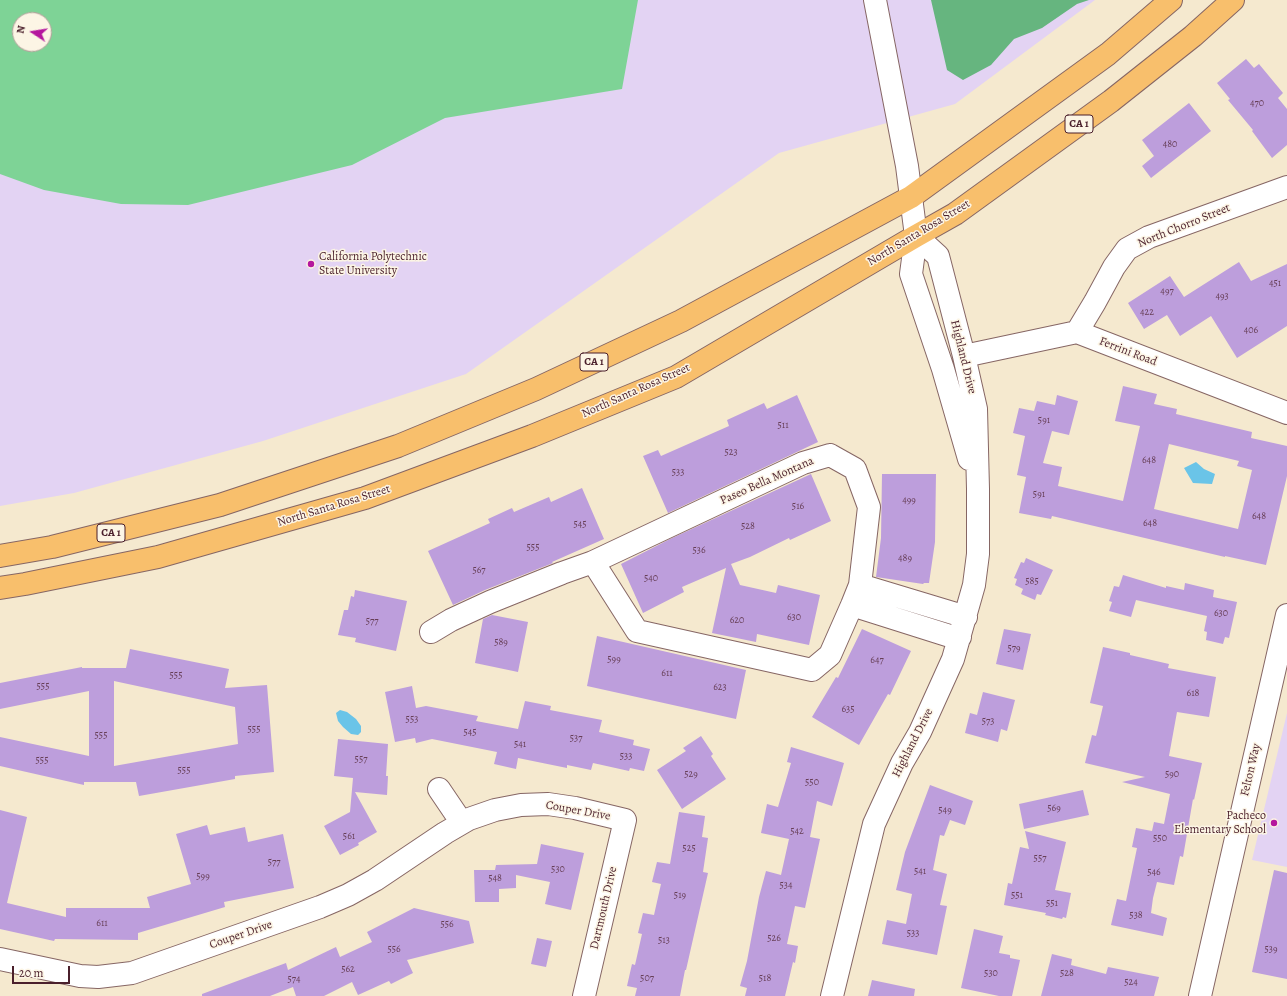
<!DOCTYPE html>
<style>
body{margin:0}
#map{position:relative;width:1287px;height:996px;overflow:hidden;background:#f5e9cf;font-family:Alegreya,serif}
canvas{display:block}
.north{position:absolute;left:12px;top:12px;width:40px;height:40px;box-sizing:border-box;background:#fcf5e5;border:1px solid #b59f9b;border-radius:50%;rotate:282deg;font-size:11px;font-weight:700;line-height:16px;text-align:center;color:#4a1f2b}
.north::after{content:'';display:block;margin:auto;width:14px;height:18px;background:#b5179e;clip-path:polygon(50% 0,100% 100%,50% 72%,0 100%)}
.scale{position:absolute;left:12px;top:966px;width:58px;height:18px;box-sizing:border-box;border:2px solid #4a1f2b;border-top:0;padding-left:5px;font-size:12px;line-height:14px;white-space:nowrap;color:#4a1f2b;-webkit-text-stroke:3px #fcf5e5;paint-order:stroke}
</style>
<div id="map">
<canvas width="1287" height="996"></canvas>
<div class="north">N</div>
<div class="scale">20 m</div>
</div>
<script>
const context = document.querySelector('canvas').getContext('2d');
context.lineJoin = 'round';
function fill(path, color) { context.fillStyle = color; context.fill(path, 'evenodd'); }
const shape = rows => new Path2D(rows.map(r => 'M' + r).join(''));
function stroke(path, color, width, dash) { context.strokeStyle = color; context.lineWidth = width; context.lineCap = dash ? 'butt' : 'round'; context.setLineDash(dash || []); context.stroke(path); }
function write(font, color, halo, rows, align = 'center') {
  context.font = font + ' Alegreya,serif'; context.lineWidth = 3; context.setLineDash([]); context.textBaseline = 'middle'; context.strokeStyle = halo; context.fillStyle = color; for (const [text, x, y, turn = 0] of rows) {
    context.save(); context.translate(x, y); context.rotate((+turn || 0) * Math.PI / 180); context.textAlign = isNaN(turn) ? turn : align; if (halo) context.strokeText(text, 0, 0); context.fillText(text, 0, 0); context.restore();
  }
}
fill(shape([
 [0,0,1095,0,955,104,779,153,466,374,263,441,74,493,0,506],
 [20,20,44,20,44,44,20,44],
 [1287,713,1287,867,1252,860]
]), '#e3d3f3');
fill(shape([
 [0,0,638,0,622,89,445,118,352,165,188,205,121,204,44,190,0,174],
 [20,20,44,20,44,44,20,44]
]), '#7ed396');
fill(shape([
 [931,0,1089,0,1077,4,1042,28,1014,39,991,65,963,80,947,70]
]), '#66b57f');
fill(shape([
 [1196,462,1204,469,1215,474,1212,484,1193,483,1184,468],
 [340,710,347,712,356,719,361,726,361,732,358,735,351,734,343,727,338,721,336,713]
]), '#6ac4e8');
fill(shape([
 [1246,59,1254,68,1259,64,1283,93,1278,98,1287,109,1287,145,1272,158,1252,131,1253,130,1228,100,1230,99,1217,83],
 [1189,103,1211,131,1151,178,1142,166,1154,156,1142,140],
 [1239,262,1251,281,1287,264,1287,326,1237,358,1211,316,1180,336,1167,315,1144,329,1128,303,1170,276,1184,297],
 [1123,386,1157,394,1154,404,1177,409,1176,414,1252,432,1251,438,1287,446,1287,476,1266,565,1225,556,1225,557,1052,516,1051,519,1019,513,1026,477,1017,475,1025,436,1013,433,1019,408,1034,411,1037,401,1055,405,1057,395,1078,401,1069,435,1052,431,1043,463,1062,467,1058,486,1123,501,1140,426,1115,421],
 [1169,444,1239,461,1237,466,1252,470,1238,529,1154,509],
 [797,395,818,442,668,513,643,456,658,450,661,456,729,426,727,420,764,403,767,409],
 [811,474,831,521,790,540,789,538,750,557,731,564,740,585,776,593,778,585,820,595,809,645,757,634,756,642,712,633,726,568,682,587,684,592,643,613,621,564,670,539],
 [882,474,936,474,935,542,929,583,924,583,923,584,876,577,881,538],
 [582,488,604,539,552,562,553,563,485,590,453,605,428,551,490,523,488,519,512,508,514,512,549,497,551,502],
 [1026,558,1053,570,1041,595,1037,594,1035,600,1021,594,1023,589,1015,585,1017,579,1014,578,1021,562,1024,563],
 [1123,575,1166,588,1166,586,1184,590,1185,583,1214,590,1213,597,1237,602,1229,638,1225,637,1223,644,1206,640,1207,632,1204,631,1207,616,1136,600,1131,617,1109,611,1112,602,1109,601,1114,586,1119,587],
 [355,590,407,601,396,651,355,642,356,638,338,635,344,610,348,610,351,596,354,597],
 [492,615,528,622,518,672,475,663,483,619],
 [862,629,911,651,890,695,888,694,859,745,812,717,836,677,838,678],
 [1004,629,1031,634,1023,670,996,664],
 [597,636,746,670,736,719,587,686],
 [1103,647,1130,653,1130,655,1169,664,1168,668,1216,677,1209,717,1177,712,1169,756,1202,763,1194,800,1193,799,1183,857,1180,856,1174,885,1157,882,1153,898,1151,913,1167,918,1163,936,1111,925,1117,899,1126,901,1137,848,1132,847,1136,828,1152,831,1154,822,1164,824,1170,794,1122,782,1145,777,1085,763,1092,735,1096,736,1103,706,1090,703],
 [130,649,229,669,225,688,267,685,274,772,235,776,235,779,139,796,136,782,84,782,84,785,0,766,0,737,89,756,89,691,0,709,0,683,82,667,82,668,126,668],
 [114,681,235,707,238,744,114,766],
 [412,686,416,708,426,706,478,716,476,721,518,729,525,701,551,706,550,710,602,720,599,732,634,740,633,745,650,749,644,771,630,768,629,771,593,763,591,770,567,765,567,768,518,758,516,769,494,764,497,752,432,739,416,743,415,738,395,742,385,692],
 [983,692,1015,700,1007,731,1001,729,998,742,965,733,970,713,977,715],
 [701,736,713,754,711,756,726,779,682,809,657,770,686,751,683,748],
 [338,739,388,744,386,776,388,776,387,795,355,792,377,832,358,843,359,845,340,855,324,826,350,812,353,778,334,776],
 [791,747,844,763,832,806,817,801,810,837,820,839,805,908,795,906,787,944,798,946,795,963,793,962,785,996,745,996,747,988,740,986,747,961,759,897,766,871,781,875,789,839,761,833,767,804,778,807,791,763,787,762],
 [930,785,973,801,965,825,950,820,944,836,940,835,933,870,947,874,940,905,947,906,937,955,882,944,887,920,906,924,912,894,896,890,905,852],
 [1083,790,1089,815,1024,829,1019,804],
 [0,810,27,817,7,903,66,917,66,908,150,908,147,897,191,884,176,834,207,825,210,835,245,827,248,842,283,834,294,888,224,902,225,907,138,933,138,940,55,939,54,941,0,929],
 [679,812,705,816,702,837,708,838,703,872,708,873,686,970,685,970,680,996,635,996,637,988,627,986,632,964,635,965,642,934,638,933,643,913,654,915,661,884,652,882,657,862,670,864],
 [1025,831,1066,842,1055,890,1071,893,1066,918,1063,917,1062,919,1045,915,1046,913,1004,905,1008,883,1012,884,1020,847,1029,849],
 [541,844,584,853,571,910,545,904,550,882,516,875,516,888,499,889,499,902,475,902,474,870,495,870,496,865,537,864],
 [1274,870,1287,873,1287,979,1252,972],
 [414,908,469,921,474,943,407,960,413,973,391,984,389,981,358,995,352,982,324,996,296,996,293,987,270,996,202,996,202,994,286,963,288,970,336,947,340,957,372,942,367,932],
 [974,929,1003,936,999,953,1010,955,1010,958,1020,960,1012,996,999,996,961,988],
 [537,938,552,941,546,967,531,964],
 [1052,954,1072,959,1071,965,1106,974,1108,967,1159,977,1154,996,1041,996],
 [872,980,915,989,914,996,868,996]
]), '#bd9edc');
const minor = shape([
 [875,0,907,166,911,197,916,236,911,274,943,369,969,459],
 [1077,332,1095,302,1114,267,1127,249,1149,237,1287,187],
 [964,356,1077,332,1287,413],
 [830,455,855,469,869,507,860,585,852,605,830,655,812,670,637,631,593,562,803,463,830,455],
 [860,585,966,617],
 [852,605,950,636,960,637],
 [431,632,451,620,490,602,562,573,593,562],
 [439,789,462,823],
 [0,959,80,976,98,977,132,973,320,907,348,895,375,880,445,833,469,819,495,810,521,805,548,804,575,808,625,820,584,996],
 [832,996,874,824,902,763,920,732,953,659,974,585,978,554,978,489,976,409,964,356,938,256,916,236],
 [1200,996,1287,615]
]);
const highway = shape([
 [0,556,52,547,220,505,398,446,536,389,681,321,911,197,1108,54,1171,0],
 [0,588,25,584,158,557,365,498,532,436,676,377,916,236,955,214,1111,101,1193,36,1233,0]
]);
stroke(minor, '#866664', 24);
stroke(highway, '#866664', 24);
stroke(minor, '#fff', 22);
stroke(highway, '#f8bf6c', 22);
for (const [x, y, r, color] of [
 [311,264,4,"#b5179e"],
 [1274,823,4,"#b5179e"]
]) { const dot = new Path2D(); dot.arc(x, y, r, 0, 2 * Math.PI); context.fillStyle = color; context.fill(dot); stroke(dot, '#fcf5e5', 1.5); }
write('10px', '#673f57', null, [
 ["470",1257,104],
 ["480",1170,145],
 ["451",1275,284],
 ["497",1167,292],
 ["493",1222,297],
 ["422",1147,313],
 ["406",1251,331],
 ["591",1044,421],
 ["511",783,426],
 ["523",731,453],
 ["648",1149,461],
 ["533",678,473],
 ["591",1039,495],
 ["499",909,501],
 ["516",798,507],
 ["648",1259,517],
 ["648",1150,524],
 ["545",580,525],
 ["528",748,527],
 ["555",533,548],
 ["536",699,551],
 ["489",905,559],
 ["567",479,571],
 ["540",651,579],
 ["585",1032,582],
 ["630",1221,614],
 ["630",794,618],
 ["620",737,621],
 ["577",372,622],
 ["589",501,643],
 ["579",1014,649],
 ["599",614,660],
 ["647",877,661],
 ["611",667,674],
 ["555",176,676],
 ["555",43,687],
 ["623",720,688],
 ["618",1193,694],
 ["635",848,710],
 ["553",412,720],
 ["573",988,722],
 ["555",254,730],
 ["545",470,733],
 ["555",101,736],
 ["537",576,739],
 ["541",520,745],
 ["533",626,757],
 ["557",361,760],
 ["555",42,761],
 ["555",184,771],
 ["529",691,775],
 ["590",1172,775],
 ["550",812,783],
 ["569",1054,809],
 ["549",945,811],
 ["542",797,832],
 ["561",349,837],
 ["550",1160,839],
 ["525",689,849],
 ["557",1040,859],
 ["577",274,863],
 ["530",558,870],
 ["541",920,872],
 ["546",1154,873],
 ["599",203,877],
 ["548",495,879],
 ["534",786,886],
 ["519",680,896],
 ["551",1017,896],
 ["551",1052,904],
 ["538",1136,916],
 ["611",102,924],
 ["556",447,925],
 ["533",913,934],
 ["526",774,939],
 ["513",664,941],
 ["556",394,950],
 ["539",1271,950],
 ["562",348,970],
 ["530",991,974],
 ["528",1067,974],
 ["507",647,979],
 ["518",765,979],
 ["574",294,980],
 ["524",1131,983]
]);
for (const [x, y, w] of [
 [1079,124,28],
 [594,362,28],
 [111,533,28]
]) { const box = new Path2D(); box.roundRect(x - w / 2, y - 9, w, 18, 3); context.fillStyle = '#fcf5e5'; context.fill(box); stroke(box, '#4a1f2b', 1); }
write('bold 11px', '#4a1f2b', null, [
 ["CA 1",1079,124],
 ["CA 1",594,362],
 ["CA 1",111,533]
]);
write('12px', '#4a1f2b', '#fcf5e5', [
 ["North Chorro Street",1184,226,-22],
 ["North Santa Rosa Street",919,233,-31],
 ["Ferrini Road",1128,352,21],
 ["Highland Drive",963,357,76],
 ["North Santa Rosa Street",636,391,-24],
 ["Paseo Bella Montana",767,481,-24],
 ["North Santa Rosa Street",334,506,-17],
 ["Highland Drive",913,743,-63],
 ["Felton Way",1251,770,-77],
 ["Couper Drive",578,811,10],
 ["Dartmouth Drive",604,908,-77],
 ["Couper Drive",241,935,-19]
]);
write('12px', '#4a1f2b', '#fcf5e5', [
 ["California Polytechnic",319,257],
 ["State University",319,271],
 ["Pacheco",1266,816,"right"],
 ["Elementary School",1266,830,"right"]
], 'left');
</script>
